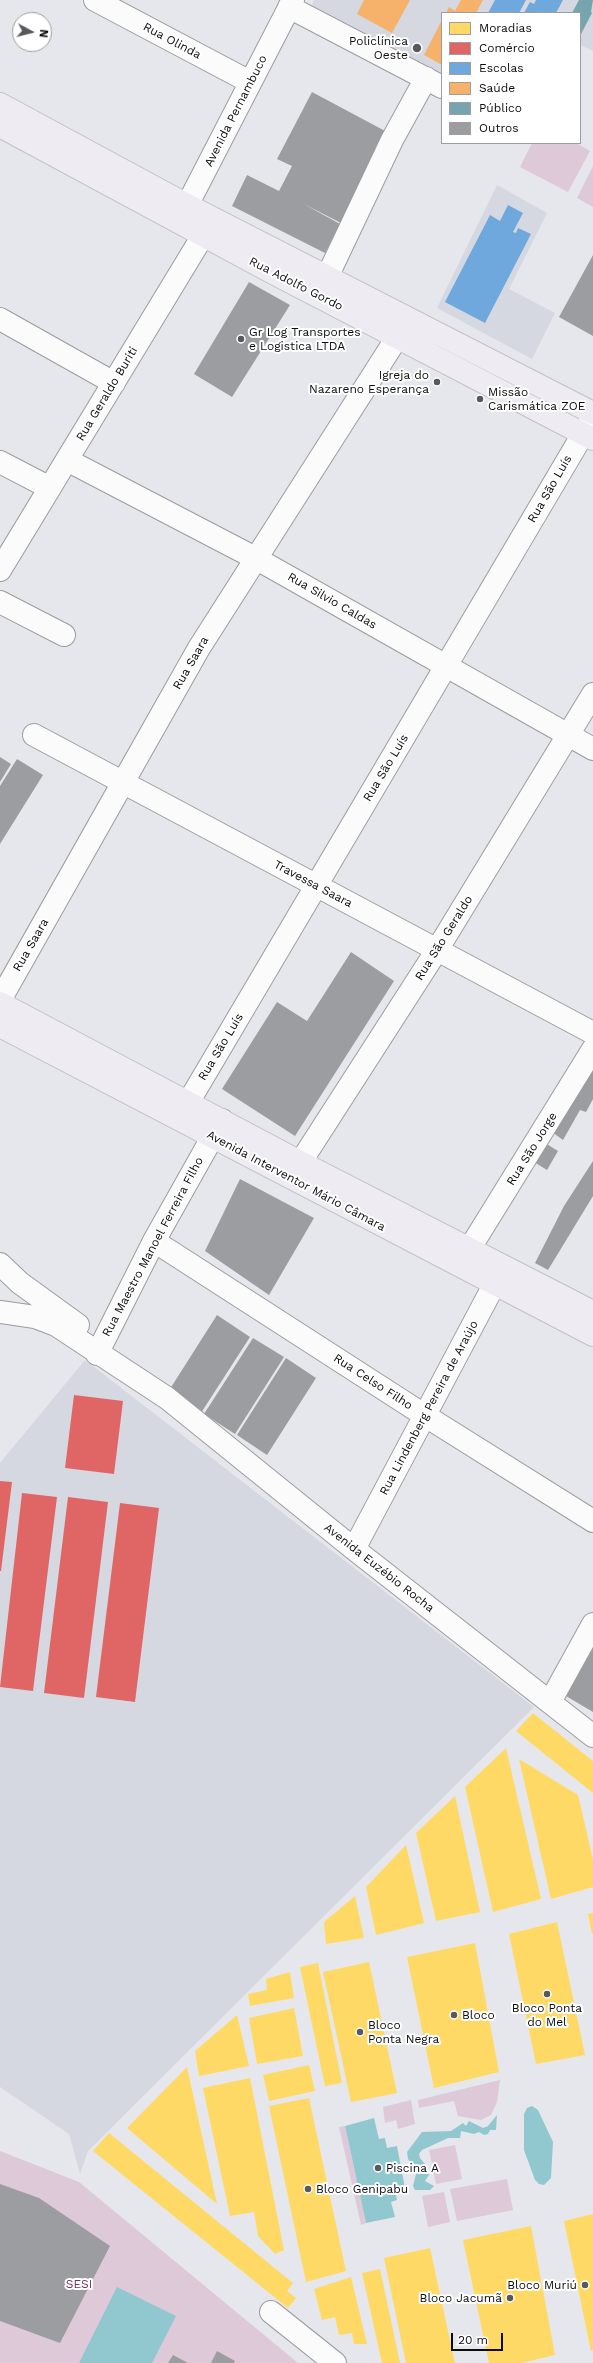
<!DOCTYPE html>
<meta charset="utf-8">
<style>
body{margin:0}
#map{position:relative;width:593px;height:2363px;overflow:hidden;background:#e6e7ec;font-family:"Work Sans",sans-serif}
canvas{display:block}
.legend{position:absolute;left:441px;top:12px;width:140px;height:132px;box-sizing:border-box;background:#fff;border:1px solid #9d9e9f;margin:0;padding:5px 7px;list-style:none;font-size:12px;color:#0b0c0e}
.legend li{display:flex;align-items:center;gap:8px;height:20px}
.legend b{width:20px;border:1px solid #9d9e9f}
.north{position:absolute;left:12px;top:12px;width:40px;height:40px;box-sizing:border-box;background:#fff;border:1px solid #9d9e9f;border-radius:50%;rotate:97deg;font-size:11px;font-weight:700;line-height:16px;text-align:center;color:#0b0c0e}
.north::after{content:'';display:block;margin:auto;width:14px;height:18px;background:#58595c;clip-path:polygon(50% 0,100% 100%,50% 72%,0 100%)}
.scale{position:absolute;left:451px;top:2333px;width:52px;height:18px;box-sizing:border-box;border:2px solid #0b0c0e;border-top:0;padding-left:5px;font-size:12px;line-height:14px;white-space:nowrap;color:#0b0c0e;-webkit-text-stroke:3px #fff;paint-order:stroke}
</style>
<div id="map">
<canvas width="593" height="2363"></canvas>
<ul class="legend">
<li><b style="height:11px;background:#ffd966"></b>Moradias</li>
<li><b style="height:11px;background:#e06666"></b>Comércio</li>
<li><b style="height:11px;background:#6fa8dc"></b>Escolas</li>
<li><b style="height:11px;background:#f6b26b"></b>Saúde</li>
<li><b style="height:11px;background:#76a5af"></b>Público</li>
<li><b style="height:11px;background:#9c9da1"></b>Outros</li>
</ul>
<div class="north">N</div>
<div class="scale">20 m</div>
</div>
<script>
const context = document.querySelector('canvas').getContext('2d');
context.lineJoin = 'round';
function fill(path, color) { context.fillStyle = color; context.fill(path, 'evenodd'); }
const shape = rows => new Path2D(rows.map(r => 'M' + r).join(''));
function stroke(path, color, width, dash) { context.strokeStyle = color; context.lineWidth = width; context.lineCap = dash ? 'butt' : 'round'; context.setLineDash(dash || []); context.stroke(path); }
function write(font, color, halo, rows, align = 'center') {
  context.font = font + ' "Work Sans",sans-serif'; context.lineWidth = 4; context.setLineDash([]); context.textBaseline = 'middle'; context.strokeStyle = halo; context.fillStyle = color; for (const [text, x, y, turn = 0] of rows) {
    context.save(); context.translate(x, y); context.rotate((+turn || 0) * Math.PI / 180); context.textAlign = isNaN(turn) ? turn : align; if (halo) context.strokeText(text, 0, 0); context.fillText(text, 0, 0); context.restore();
  }
}
fill(shape([
 [314,0,593,0,593,51,580,45,580,13,442,13,442,73,311,7],
 [497,185,547,213,509,289,555,313,532,359,437,308],
 [85,1360,534,1707,88,2151,80,2174,69,2134,0,2087,0,1463]
]), '#d5d8e1');
fill(shape([
 [532,143,576,143,590,151,568,192,520,167],
 [593,166,593,207,577,198],
 [500,2080,497,2102,491,2115,481,2120,458,2116,454,2101,419,2108,418,2100],
 [411,2100,415,2124,398,2129,396,2120,385,2123,383,2107],
 [345,2126,366,2223,361,2225,339,2127],
 [455,2145,462,2179,436,2184,429,2150],
 [0,2151,79,2182,298,2363,0,2363],
 [507,2179,513,2210,457,2221,450,2189],
 [444,2192,450,2222,428,2227,422,2196]
]), '#ddc9d7');
fill(shape([
 [532,2106,538,2110,553,2142,551,2178,544,2185,539,2184,535,2180,524,2150,524,2114,527,2108],
 [497,2115,496,2130,490,2130,488,2134,484,2135,479,2132,474,2134,461,2131,460,2138,448,2138,422,2150,419,2154,420,2158,425,2164,425,2171,429,2175,425,2181,434,2186,430,2190,415,2190,413,2186,416,2174,414,2167,408,2159,407,2152,422,2132,451,2131,463,2123,466,2126,469,2121,483,2128,488,2126],
 [374,2118,379,2139,385,2138,387,2148,397,2146,405,2188,395,2191,397,2200,391,2202,395,2217,366,2223,345,2126],
 [117,2287,176,2316,152,2363,79,2363]
]), '#91c8d0');
fill(shape([
 [533,1713,593,1761,593,1793,516,1731],
 [506,1748,541,1899,493,1912,465,1787],
 [519,1759,578,1795,593,1859,593,1887,551,1899],
 [455,1796,480,1912,436,1921,416,1833],
 [406,1845,424,1923,376,1935,366,1887],
 [355,1896,364,1938,326,1944,324,1922],
 [593,1913,593,1933,592,1934,588,1914],
 [557,1922,585,2055,536,2064,509,1934],
 [475,1943,499,2072,434,2088,407,1957],
 [369,1962,397,2093,351,2102,323,1972],
 [318,1963,342,2083,325,2086,300,1967],
 [290,1972,294,1998,250,2006,248,1994,267,1990,266,1979],
 [294,2008,303,2056,257,2064,249,2018],
 [237,2015,249,2066,199,2076,195,2051],
 [309,2065,315,2091,269,2101,263,2075],
 [187,2067,217,2204,127,2128],
 [250,2078,284,2250,275,2254,258,2236,254,2212,230,2216,203,2088],
 [309,2098,346,2271,306,2282,269,2106],
 [109,2133,293,2283,287,2291,296,2298,288,2308,93,2151],
 [593,2214,593,2350,591,2351,564,2221],
 [531,2226,555,2355,522,2363,489,2363,463,2240],
 [430,2248,455,2363,406,2363,384,2258],
 [380,2269,400,2363,382,2363,362,2273],
 [351,2277,367,2344,354,2344,352,2333,339,2335,335,2317,322,2320,314,2289]
]), '#ffd966');
fill(shape([
 [74,1395,123,1401,114,1474,65,1468],
 [0,1481,12,1482,1,1571,0,1571],
 [22,1493,57,1497,33,1691,0,1687],
 [68,1497,108,1502,84,1698,44,1693],
 [120,1503,159,1508,135,1702,96,1697]
]), '#e06666');
fill(shape([
 [495,0,526,0,519,13,488,13],
 [536,0,563,0,556,13,524,13,530,2,534,4],
 [508,205,523,213,513,232,516,233,518,228,531,234,485,323,445,302,490,215,500,221]
]), '#6fa8dc');
fill(shape([
 [364,0,410,0,392,33,357,14],
 [461,0,483,0,476,13,446,13,449,7,455,11],
 [442,20,442,65,424,55]
]), '#f6b26b');
fill(shape([
 [579,0,593,0,591,12,592,13,580,36,580,13,572,13]
]), '#76a5af');
fill(shape([
 [312,92,387,132,341,223,302,203,340,224,325,253,232,206,247,175,279,191,292,166,277,159],
 [593,255,593,336,559,317],
 [249,282,290,305,232,397,194,374],
 [0,757,11,764,0,782],
 [17,759,43,775,0,844,0,786],
 [351,952,394,981,295,1136,222,1089,277,1002,307,1021],
 [593,1065,593,1099,586,1112,580,1110,563,1140,552,1132],
 [545,1143,558,1151,547,1170,534,1162],
 [593,1161,593,1196,548,1270,535,1263,564,1206],
 [240,1179,314,1218,269,1295,205,1251],
 [217,1315,250,1337,201,1413,168,1392],
 [253,1338,284,1357,235,1434,204,1414],
 [286,1358,316,1378,267,1455,237,1435],
 [593,1648,593,1712,566,1696],
 [0,2184,39,2198,110,2246,60,2343,0,2321],
 [217,2351,235,2361,234,2363,211,2363],
 [173,2355,188,2363,168,2363]
]), '#9c9da1');
const minor = shape([
 [95,0,250,82],
 [289,7,442,87],
 [179,221,293,0],
 [328,275,392,140,426,78],
 [0,319,114,383],
 [67,460,257,559,593,749],
 [0,462,50,488],
 [0,570,213,219],
 [0,602,64,635],
 [34,735,593,1033],
 [0,1000,199,648,398,336],
 [179,1118,593,417],
 [291,1177,437,950,593,694],
 [154,1241,424,1415,593,1521],
 [470,1248,593,1049],
 [0,1264,20,1283,78,1325],
 [0,1312,35,1317,56,1325,167,1398,354,1549,593,1736],
 [97,1354,154,1241,222,1120],
 [354,1549,503,1268],
 [550,1702,593,1624],
 [271,2312,335,2363]
]);
const major = shape([
 [0,104,187,205,593,413],
 [0,126,275,274,593,439],
 [0,1003,300,1162,593,1312],
 [0,1026,593,1335]
]);
stroke(minor, '#9b9c9f', 24);
stroke(major, '#c1c1c3', 24);
stroke(minor, '#fbfbfc', 22);
stroke(major, '#eeebf2', 22);
for (const [x, y, r, color] of [
 [417,48,5,"#58595c"],
 [241,339,4,"#58595c"],
 [437,382,4,"#58595c"],
 [480,399,4,"#58595c"],
 [547,1994,4,"#58595c"],
 [454,2015,4,"#58595c"],
 [360,2032,4,"#58595c"],
 [378,2168,4,"#58595c"],
 [308,2189,4,"#58595c"],
 [585,2285,4,"#58595c"],
 [510,2298,4,"#58595c"]
]) { const dot = new Path2D(); dot.arc(x, y, r, 0, 2 * Math.PI); context.fillStyle = color; context.fill(dot); stroke(dot, '#fff', 1.5); }
write('12px', '#0b0c0e', '#fff', [
 ["Rua Olinda",172,41,28],
 ["Avenida Pernambuco",236,111,-63],
 ["Rua Adolfo Gordo",296,284,27],
 ["Rua Geraldo Buriti",107,394,-59],
 ["Rua São Luís",550,489,-60],
 ["Rua Silvio Caldas",332,601,30],
 ["Rua Saara",191,663,-60],
 ["Rua São Luís",386,768,-59],
 ["Travessa Saara",313,884,28],
 ["Rua São Geraldo",444,938,-58],
 ["Rua Saara",31,945,-60],
 ["Rua São Luís",221,1047,-59],
 ["Rua São Jorge",532,1149,-58],
 ["Avenida Interventor Mário Câmara",296,1181,28],
 ["Rua Maestro Manoel Ferreira Filho",153,1247,-62],
 ["Rua Celso Filho",373,1382,33],
 ["Rua Lindenberg Pereira de Araújo",429,1408,-62],
 ["Avenida Euzébio Rocha",379,1568,38]
]);
write('12px', '#0b0c0e', '#fff', [
 ["Policlínica",408,41,"right"],
 ["Oeste",408,55,"right"],
 ["Gr Log Transportes",249,332],
 ["e Logistica LTDA",249,346],
 ["Igreja do",429,375,"right"],
 ["Nazareno Esperança",429,389,"right"],
 ["Missão",488,392],
 ["Carismática ZOE",488,406],
 ["Bloco Ponta",547,2008,"center"],
 ["do Mel",547,2022,"center"],
 ["Bloco",462,2015],
 ["Bloco",368,2025],
 ["Ponta Negra",368,2039],
 ["Piscina A",386,2168],
 ["Bloco Genipabu",316,2189],
 ["Bloco Muriú",577,2285,"right"],
 ["Bloco Jacumã",502,2298,"right"]
], 'left');
write('12px', '#76335d', '#fff', [
 ["SESI",79,2284]
]);
</script>
